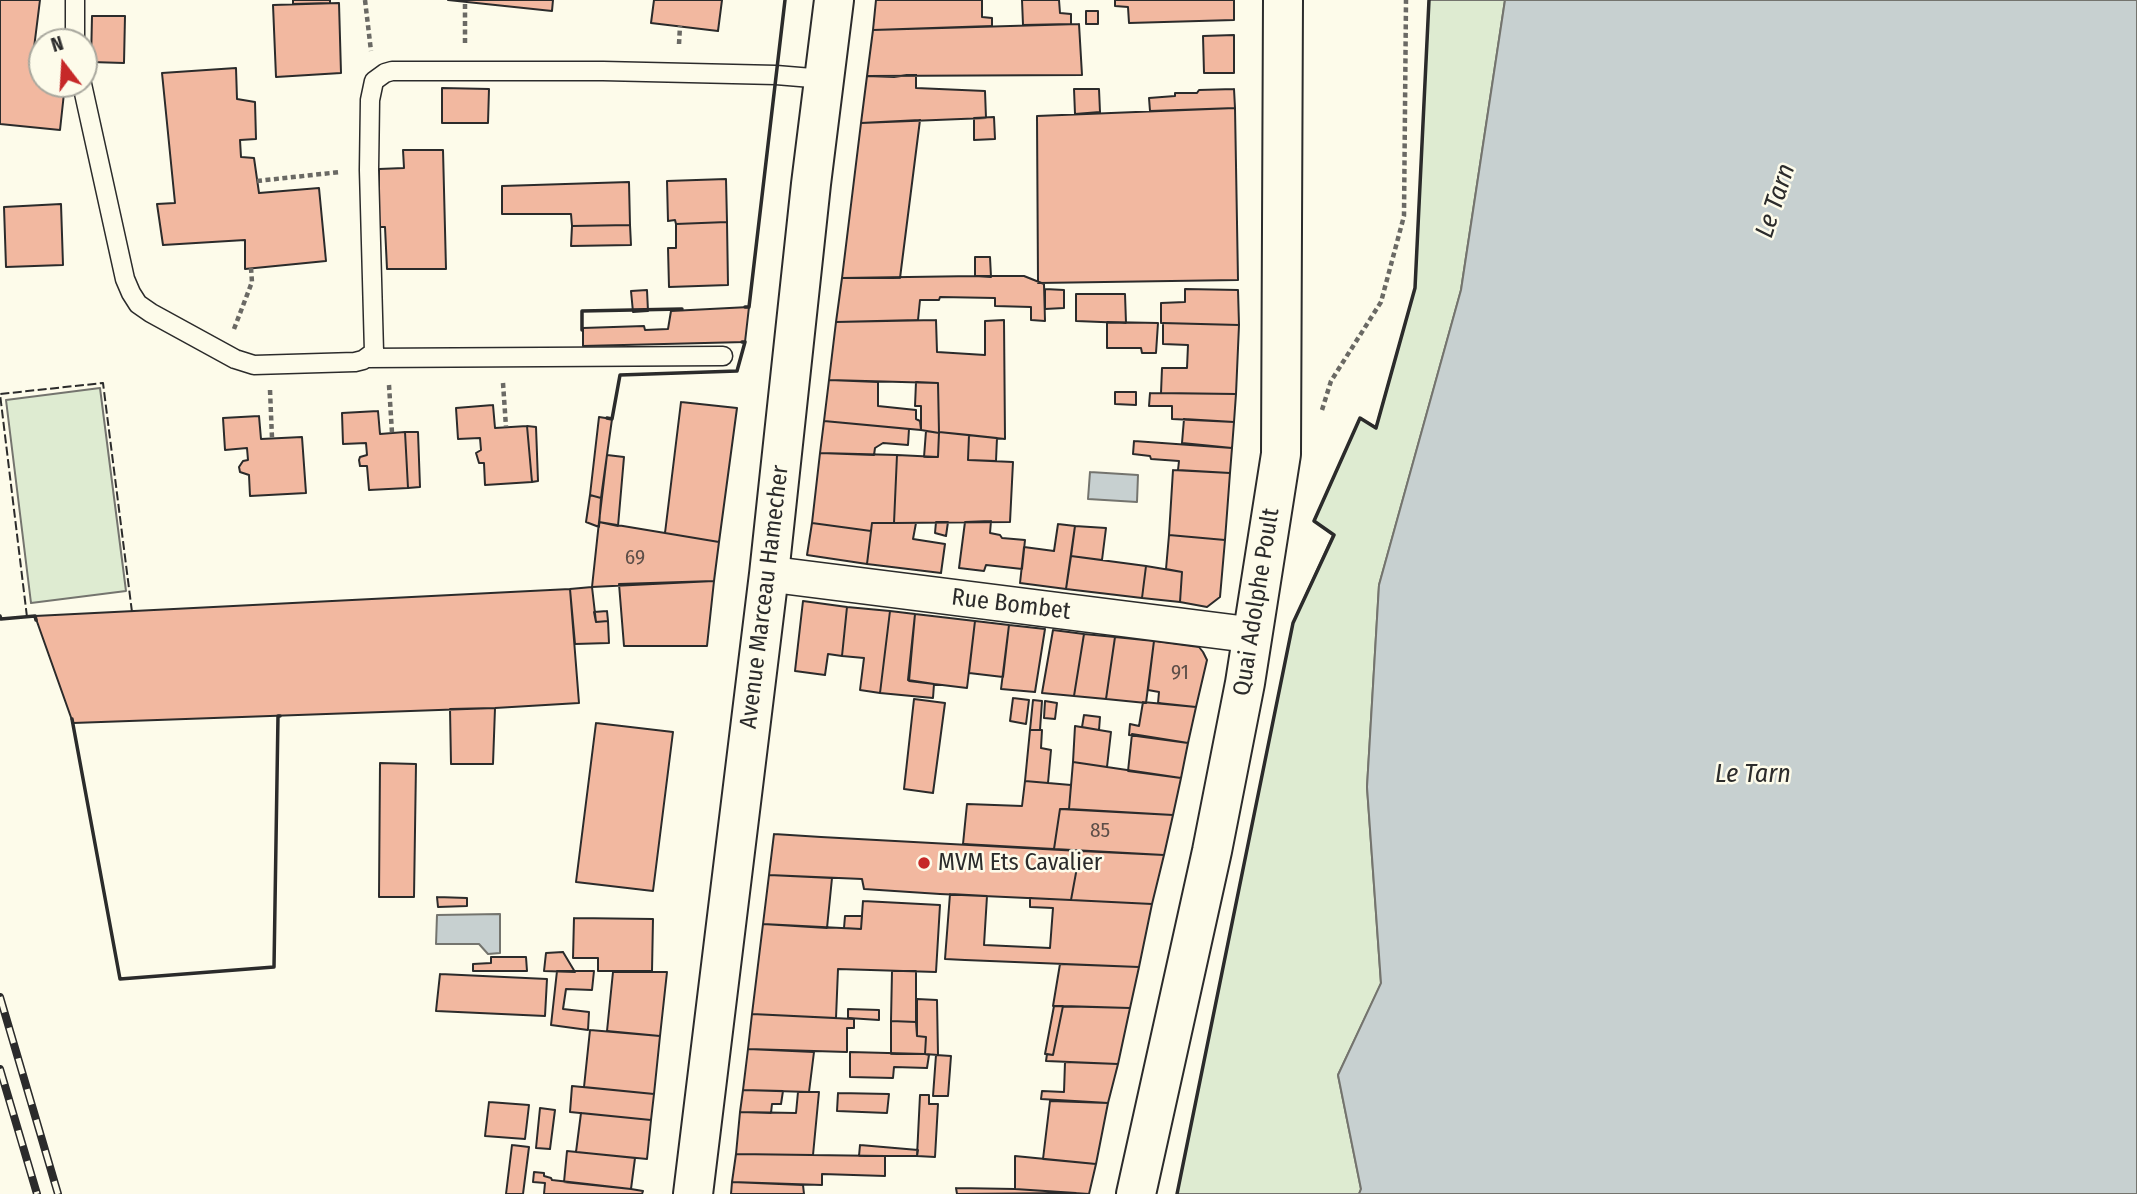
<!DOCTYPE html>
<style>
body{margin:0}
#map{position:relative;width:2137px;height:1194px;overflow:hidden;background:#fdfbea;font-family:"Fira Sans Condensed",sans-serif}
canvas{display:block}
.north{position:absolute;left:28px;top:28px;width:70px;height:70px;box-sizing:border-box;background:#fdfbea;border:2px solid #a9a89e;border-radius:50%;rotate:343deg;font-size:19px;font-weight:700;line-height:28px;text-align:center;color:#2b2b2b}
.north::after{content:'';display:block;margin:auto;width:24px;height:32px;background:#c62828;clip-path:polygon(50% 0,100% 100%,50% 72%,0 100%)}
</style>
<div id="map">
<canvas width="2137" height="1194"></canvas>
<div class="north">N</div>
</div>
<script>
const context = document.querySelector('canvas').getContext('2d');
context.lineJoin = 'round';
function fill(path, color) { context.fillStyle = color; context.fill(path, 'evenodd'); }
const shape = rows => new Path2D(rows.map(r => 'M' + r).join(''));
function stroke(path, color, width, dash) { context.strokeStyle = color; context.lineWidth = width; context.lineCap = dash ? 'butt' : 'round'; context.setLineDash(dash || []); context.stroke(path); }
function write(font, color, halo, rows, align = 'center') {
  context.font = font + ' "Fira Sans Condensed",sans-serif'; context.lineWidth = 5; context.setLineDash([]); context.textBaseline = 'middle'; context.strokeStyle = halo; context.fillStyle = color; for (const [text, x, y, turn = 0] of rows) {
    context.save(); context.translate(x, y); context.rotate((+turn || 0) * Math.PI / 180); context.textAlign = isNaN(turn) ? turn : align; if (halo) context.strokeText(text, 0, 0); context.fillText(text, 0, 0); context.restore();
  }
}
const green = shape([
 [1429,0,1505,0,1461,290,1379,585,1367,787,1381,984,1338,1075,1361,1189,1359,1194,1177,1194,1293,623,1333,535,1314,521,1360,418,1376,427,1415,288,1429,0],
 [100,388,126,591,31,603,6,400,100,388]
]);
fill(green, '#deebd1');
stroke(green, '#74746e', 2);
const water = shape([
 [1505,0,2137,0,2137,1194,1359,1194,1361,1189,1338,1075,1381,983,1367,787,1379,585,1461,290,1505,0],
 [1090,472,1138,475,1137,502,1088,499,1090,472],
 [500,914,500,953,488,954,479,944,436,944,437,915,500,914]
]);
fill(water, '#c7d0d0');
stroke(water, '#74746e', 2);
const building = shape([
 [0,0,40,0,33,56,42,57,42,84,65,84,60,130,0,124,0,0],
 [293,0,330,0,330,3,293,4,293,0],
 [448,0,553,0,552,11,448,0],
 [654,0,722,0,718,31,651,23,654,0],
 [876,0,982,0,982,17,992,18,992,26,873,30,876,0],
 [1022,0,1059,0,1060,13,1071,14,1071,24,1023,25,1022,0],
 [1115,0,1234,0,1234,20,1129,23,1128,7,1115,6,1115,0],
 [339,3,341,73,276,77,273,5,339,3],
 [1086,11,1098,11,1098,24,1086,24,1086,11],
 [92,16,125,16,124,63,91,62,92,16],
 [1079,24,1082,75,867,76,873,30,1079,24],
 [1234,35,1234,73,1204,73,1203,36,1234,35],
 [236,68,237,99,255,102,256,139,240,140,241,157,254,158,259,193,319,188,326,261,245,269,245,240,163,245,157,204,175,203,162,73,236,68],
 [908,75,916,75,916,88,985,91,986,118,861,123,867,76,894,77,908,75],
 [442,88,489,89,488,123,442,123,442,88],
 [1074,89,1099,89,1100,112,1075,114,1074,89],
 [1234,89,1235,108,1150,111,1149,98,1175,96,1175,93,1197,93,1199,90,1234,89],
 [1235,108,1238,280,1038,283,1037,116,1235,108],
 [994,117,995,139,974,140,974,118,994,117],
 [920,120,900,278,842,278,861,123,920,120],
 [403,150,443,150,446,269,387,269,385,227,379,227,379,169,404,168,403,150],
 [726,179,727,222,676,224,675,220,668,221,667,181,726,179],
 [629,182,630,225,572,226,571,214,502,214,502,186,629,182],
 [61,204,63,265,6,267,4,207,61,204],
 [727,222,728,285,669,287,668,248,676,248,676,224,727,222],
 [630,225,631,245,571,246,572,226,630,225],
 [975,257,990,257,991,277,975,276,975,257],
 [975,276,1024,276,1044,284,1045,321,1031,320,1031,307,995,306,995,298,940,297,939,300,920,300,918,320,836,322,842,278,975,276],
 [1045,289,1064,290,1064,308,1045,309,1045,289],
 [1185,289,1238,290,1239,325,1161,323,1161,303,1185,302,1185,289],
 [647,290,648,311,633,312,631,291,647,290],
 [1076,294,1125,294,1126,323,1076,321,1076,294],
 [749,307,745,342,583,346,583,328,644,326,645,330,668,329,671,311,749,307],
 [936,320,937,352,985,355,985,321,1004,320,1005,439,939,432,938,383,829,380,836,322,936,320],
 [1107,322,1158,323,1156,353,1142,353,1141,348,1107,348,1107,322],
 [1163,323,1239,325,1236,394,1161,393,1162,368,1187,368,1188,345,1163,344,1163,323],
 [829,380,878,382,878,406,916,410,916,419,920,421,921,430,824,421,829,380],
 [916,382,938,383,939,433,921,430,921,406,915,406,916,382],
 [1115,392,1136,392,1136,405,1115,404,1115,392],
 [1150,393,1236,394,1234,422,1172,419,1172,406,1149,406,1150,393],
 [681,402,737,408,719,542,665,533,681,402],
 [493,405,495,428,527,426,532,482,485,485,484,463,479,463,476,453,481,450,480,438,458,439,456,408,493,405],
 [378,411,380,434,405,432,408,488,369,490,367,466,360,466,359,460,360,457,367,455,366,443,343,444,342,413,378,411],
 [259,416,261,439,302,437,306,493,250,496,249,475,240,472,239,467,243,461,248,460,247,448,225,450,223,418,259,416],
 [599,417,612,419,601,498,590,495,599,417],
 [1184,419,1234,422,1232,448,1182,443,1184,419],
 [824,421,909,429,908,445,883,443,875,448,874,455,820,453,824,421],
 [527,426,536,427,538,481,532,482,527,426],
 [926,431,939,433,938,457,924,457,926,431],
 [405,432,418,432,420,487,408,488,405,432],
 [939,432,969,435,968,460,1013,462,1010,522,894,523,897,455,938,457,939,432],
 [969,435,997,438,996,461,968,460,969,435],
 [1134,441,1232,448,1230,473,1178,470,1179,461,1151,459,1150,456,1133,454,1134,441],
 [820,453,897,455,894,523,872,523,871,531,812,523,820,453],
 [607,455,624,457,618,526,599,522,607,455],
 [1173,470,1230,473,1225,540,1169,535,1173,470],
 [590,495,601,498,599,527,586,522,590,495],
 [991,521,990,533,1000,535,1002,538,1025,540,1022,569,986,565,984,571,959,568,965,522,991,521],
 [599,522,719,542,714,581,592,587,599,522],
 [936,522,948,522,946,536,935,533,936,522],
 [812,523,871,531,867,564,807,555,812,523],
 [872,523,916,523,913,539,945,544,941,573,867,564,872,523],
 [1058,524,1075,526,1066,589,1020,583,1024,547,1054,551,1058,524],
 [1075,526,1106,528,1102,560,1071,556,1075,526],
 [1169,535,1225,540,1220,597,1207,607,1180,602,1182,572,1166,569,1169,535],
 [1071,556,1146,566,1142,598,1066,589,1071,556],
 [1146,566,1182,572,1180,602,1142,598,1146,566],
 [714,581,707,646,624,646,619,584,714,581],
 [592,587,596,622,608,621,609,643,575,644,570,589,592,587],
 [570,589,579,703,495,708,73,723,35,616,570,589],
 [803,601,847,607,842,656,828,654,825,675,795,671,803,601],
 [847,607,890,611,880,693,860,690,864,658,842,656,847,607],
 [607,611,608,621,596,622,594,612,607,611],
 [890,611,915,614,908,680,934,684,933,698,880,693,890,611],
 [915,614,975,621,967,688,909,681,915,614],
 [975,621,1009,625,1003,677,969,673,975,621],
 [1009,625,1045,629,1035,692,1001,689,1009,625],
 [1053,630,1084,634,1074,696,1042,693,1053,630],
 [1084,634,1115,637,1106,699,1074,696,1084,634],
 [1115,637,1154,641,1146,703,1106,699,1115,637],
 [1154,641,1199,647,1203,652,1207,660,1196,707,1158,703,1159,692,1148,690,1154,641],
 [1013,698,1029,700,1026,724,1010,721,1013,698],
 [914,699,945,703,933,793,904,789,914,699],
 [1033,700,1042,701,1040,730,1030,730,1033,700],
 [1045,701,1057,703,1055,719,1044,718,1045,701],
 [1143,702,1196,707,1188,743,1129,735,1130,724,1139,726,1143,702],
 [495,708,493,764,451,764,450,709,495,708],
 [1084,715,1100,717,1099,730,1082,727,1084,715],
 [596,723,673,732,653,891,576,882,596,723],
 [1075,726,1111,732,1107,767,1073,762,1075,726],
 [1030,730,1042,730,1041,748,1051,750,1048,783,1025,781,1030,730],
 [1132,734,1188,743,1181,778,1128,771,1132,734],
 [1073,762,1181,778,1173,815,1069,809,1073,762],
 [380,763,416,764,414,897,379,897,380,763],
 [1025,781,1071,785,1069,809,1060,809,1054,849,963,844,967,804,1022,806,1025,781],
 [1060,809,1173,815,1164,855,1054,849,1060,809],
 [774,834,821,837,1080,851,1071,900,940,894,864,889,862,879,769,875,774,834],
 [1080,851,1164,855,1152,904,1071,900,1080,851],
 [769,875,832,878,827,928,763,924,769,875],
 [950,894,987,896,984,945,1050,948,1053,908,1030,907,1030,898,1152,904,1139,967,965,960,945,959,950,894],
 [437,897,467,898,467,906,438,907,437,897],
 [863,901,940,905,936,972,838,969,836,1018,752,1014,763,924,861,929,863,901],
 [845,916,862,916,861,929,844,928,845,916],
 [574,918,653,919,652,971,598,971,598,958,573,958,574,918],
 [563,952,575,972,544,971,546,953,563,952],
 [491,957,526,957,527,971,473,971,473,964,491,963,491,957],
 [1060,964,1139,967,1130,1008,1053,1006,1060,964],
 [557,971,594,971,592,990,566,989,563,1009,589,1012,588,1030,551,1025,557,971],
 [892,971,916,971,916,1022,891,1021,892,971],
 [613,972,667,972,660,1036,607,1031,613,972],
 [440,974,547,979,545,1016,436,1011,440,974],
 [917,999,937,1000,938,1055,925,1054,926,1037,917,1036,917,999],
 [1054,1006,1063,1006,1053,1055,1045,1054,1054,1006],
 [1063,1006,1130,1008,1118,1064,1046,1061,1047,1054,1053,1055,1063,1006],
 [848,1009,879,1010,879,1020,848,1018,848,1009],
 [752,1014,854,1019,854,1028,847,1028,847,1052,748,1049,752,1014],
 [891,1021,916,1022,917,1036,926,1037,925,1054,891,1054,891,1021],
 [590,1030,660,1036,654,1094,584,1087,590,1030],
 [748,1049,814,1052,809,1092,743,1090,748,1049],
 [850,1052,925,1054,929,1055,927,1068,894,1067,893,1078,850,1077,850,1052],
 [936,1055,951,1056,948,1096,933,1096,936,1055],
 [1065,1062,1118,1064,1108,1103,1041,1099,1042,1091,1064,1092,1065,1062],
 [572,1086,654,1094,651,1120,570,1112,572,1086],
 [743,1090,783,1091,781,1104,772,1104,771,1113,740,1112,743,1090],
 [798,1092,819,1092,813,1155,736,1154,740,1112,796,1113,798,1092],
 [838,1093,889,1094,887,1113,837,1111,838,1093],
 [920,1095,929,1095,929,1104,938,1104,935,1157,917,1156,920,1095],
 [1050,1101,1108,1103,1096,1164,1043,1159,1050,1101],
 [489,1102,529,1105,525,1139,485,1136,489,1102],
 [540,1108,555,1110,550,1149,536,1148,540,1108],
 [581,1113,651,1120,647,1159,576,1152,581,1113],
 [512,1145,529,1147,523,1194,506,1194,512,1145],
 [860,1145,918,1150,917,1156,859,1156,860,1145],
 [567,1151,635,1158,631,1189,564,1182,567,1151],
 [736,1154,885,1156,885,1176,822,1174,822,1185,732,1182,736,1154],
 [1015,1156,1096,1164,1089,1194,1015,1189,1015,1156],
 [534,1172,544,1173,544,1176,551,1178,552,1180,631,1189,643,1191,642,1194,544,1194,545,1183,533,1182,534,1172],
 [732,1182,803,1185,804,1194,731,1194,732,1182],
 [956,1188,1015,1189,1076,1193,957,1194,956,1188]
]);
fill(building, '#f2b8a0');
stroke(building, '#2b2b2b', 2);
const lane = shape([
 [75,42,75,0],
 [82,84,125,279,131,293,138,304,151,313,235,359,254,365,355,362,363,360,374,352,369,170,370,100,374,81,385,73,392,71,603,71,776,75,824,79],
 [366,358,723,356]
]);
const street = shape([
 [769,574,1252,635]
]);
const primary = shape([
 [693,1194,769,574,811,184,834,0],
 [1136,1194,1212,851,1245,683,1281,454,1283,0]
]);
stroke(lane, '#2b2b2b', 21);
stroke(street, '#2b2b2b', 38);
stroke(primary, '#2b2b2b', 42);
stroke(shape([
 [365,0,371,51],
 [465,43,465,2],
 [679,44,680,26],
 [257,181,340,172],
 [234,329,252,282,251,268],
 [503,383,506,427],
 [389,385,392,433],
 [270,390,272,438],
 [1322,410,1331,381,1381,302,1404,216,1406,0]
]), '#6a6964', 4.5, [5, 3.5]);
stroke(lane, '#fdfbea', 18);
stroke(street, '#fdfbea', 35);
stroke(primary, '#fdfbea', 38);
const rail = shape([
 [0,997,58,1194],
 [0,1069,37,1194]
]);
stroke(rail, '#2b2b2b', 8);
stroke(rail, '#fdfbea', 5, [16]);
stroke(shape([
 [27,617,0,394,103,383,132,612]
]), '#2b2b2b', 2, [9, 3.5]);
stroke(shape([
 [745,307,749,307,785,0],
 [582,330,582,311,682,309],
 [607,418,612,419,620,375,737,371,745,342,742,342],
 [0,616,1,619,35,616,36,620],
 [72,719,120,979,274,967,278,716,280,716],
 [1177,1194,1293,623,1334,535,1314,521,1360,418,1376,428,1415,288,1429,0]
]), '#2b2b2b', 3.5);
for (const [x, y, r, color] of [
 [924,863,7,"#c62828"]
]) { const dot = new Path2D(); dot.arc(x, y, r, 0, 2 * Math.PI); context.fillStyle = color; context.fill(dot); stroke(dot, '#fdfbea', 2.5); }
write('21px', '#5d4e48', null, [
 ["69",635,558],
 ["91",1180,673],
 ["85",1100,831]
]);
write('24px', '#2b2b2b', '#fdfbea', [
 ["Avenue Marceau Hamecher",765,597,-83],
 ["Quai Adolphe Poult",1257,602,-81],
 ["Rue Bombet",1011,605,7]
]);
write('24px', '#2b2b2b', '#fdfbea', [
 ["MVM Ets Cavalier",938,863]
], 'left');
write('italic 26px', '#2b2b2b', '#fdfbea', [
 ["Le Tarn",1776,201,-72],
 ["Le Tarn",1753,775]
]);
</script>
